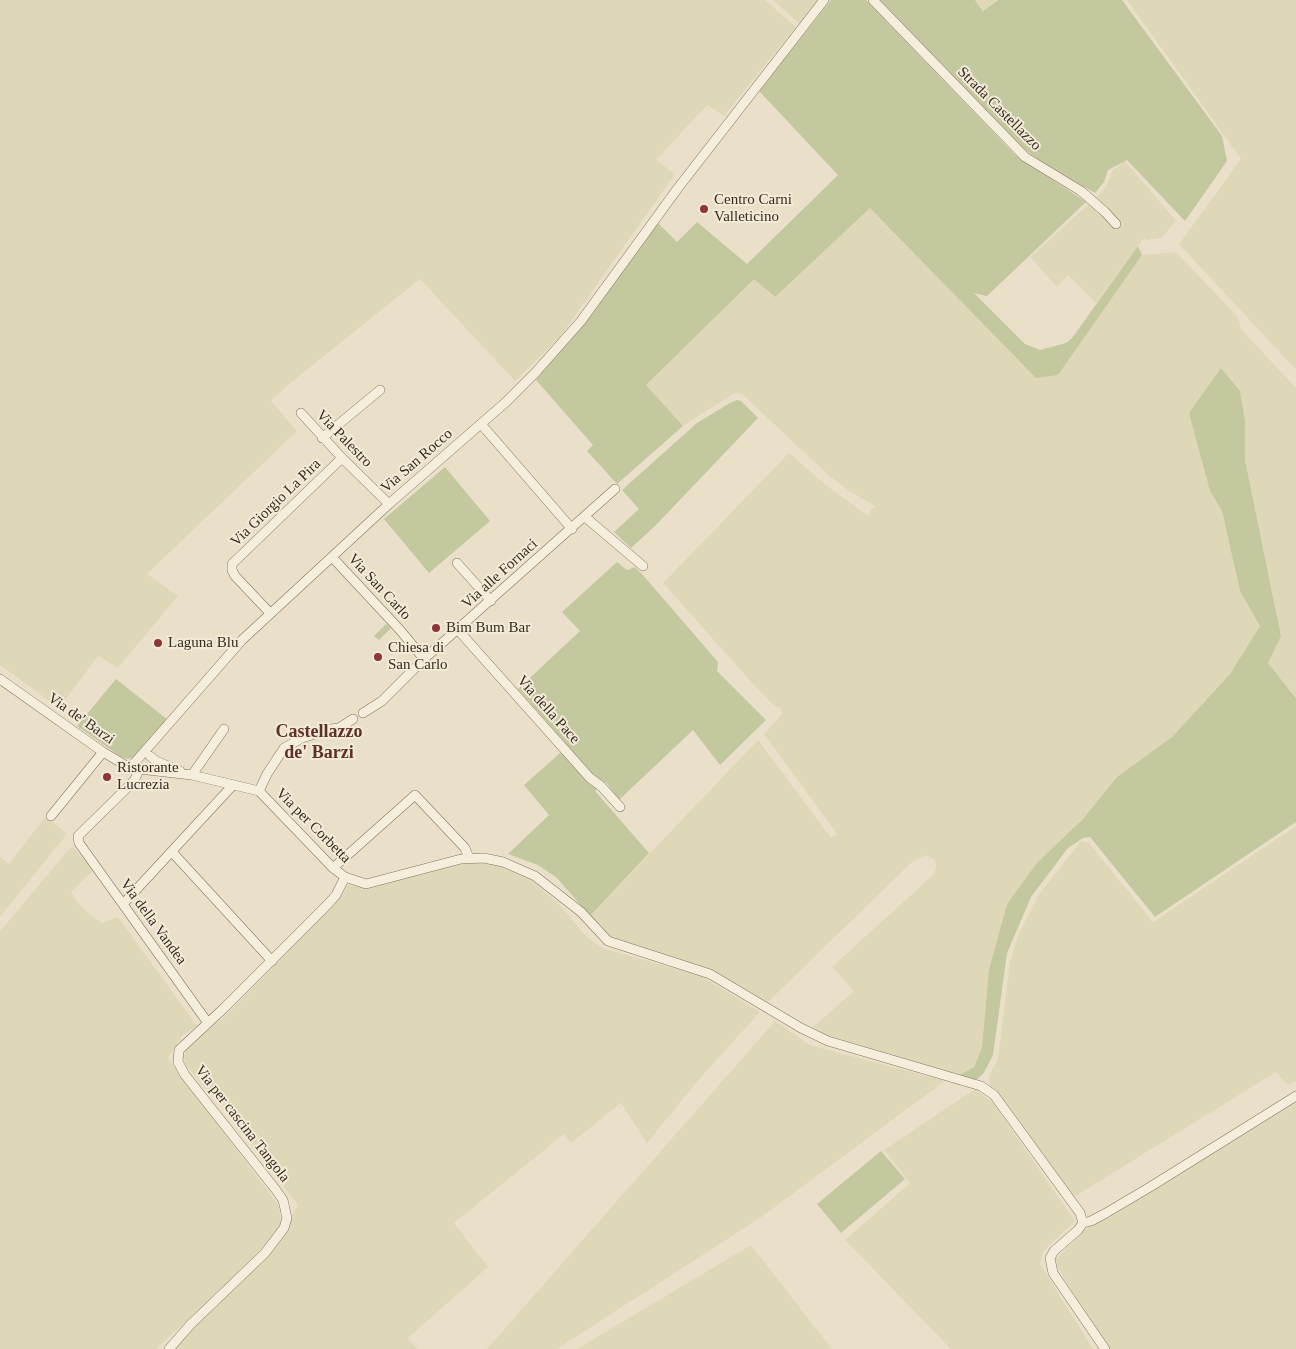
<!DOCTYPE html>
<style>
body{margin:0}
canvas{display:block;background:#eae0ca}
</style>
<canvas width="1296" height="1349"></canvas>
<script>
const context = document.querySelector('canvas').getContext('2d');
context.lineJoin = 'round';
function fill(path, color) { context.fillStyle = color; context.fill(path, 'evenodd'); }
const shape = rows => new Path2D(rows.map(r => 'M' + r).join(''));
function stroke(path, color, width, dash) { context.strokeStyle = color; context.lineWidth = width; context.lineCap = dash ? 'butt' : 'round'; context.setLineDash(dash || []); context.stroke(path); }
function write(font, color, halo, rows, align = 'center') {
  context.font = font + ' Georgia,serif'; context.lineWidth = 4; context.setLineDash([]); context.textBaseline = 'middle'; context.strokeStyle = halo; context.fillStyle = color; for (const [text, x, y, turn = 0] of rows) {
    context.save(); context.translate(x, y); context.rotate((+turn || 0) * Math.PI / 180); context.textAlign = isNaN(turn) ? turn : align; if (halo) context.strokeText(text, 0, 0); context.fillText(text, 0, 0); context.restore();
  }
}
fill(shape([
 [0,0,765,0,796,27,724,116,707,105,656,160,675,174,560,337,515,381,420,279,288,385,271,401,297,431,147,574,178,596,118,668,98,656,59,708,0,665],
 [773,0,820,0,801,25],
 [976,0,997,0,983,10],
 [1127,0,1296,0,1296,370,1179,244,1241,159],
 [1125,161,1176,221,1161,238,1147,240,1144,238,1096,303,1068,275,1057,287,1030,257,1102,192,1108,183,1113,170],
 [871,206,1058,375,1142,255,1176,252,1238,317,1241,329,1296,388,1296,697,1268,663,1281,636,1245,460,1245,420,1240,391,1221,369,1202,459,1210,491,1222,511,1240,591,1260,626,1230,674,1172,737,1117,777,1083,819,1007,904,981,1057,968,1073,960,1075,826,1035,813,1027,854,991,832,967,934,874,936,867,935,860,926,855,912,862,768,1002,712,970,611,939,590,916,758,740,831,838,837,834,764,734,782,714,781,708,774,706,753,684,663,583,789,453,827,486,867,515,875,506,849,491,827,474,743,395,736,392,683,426,646,385,754,278,774,297],
 [46,816,67,834,0,917,0,857,9,864],
 [1296,826,1296,1081,1288,1085,1276,1072,1074,1197,1007,1104,990,1089,989,1076,998,1059,1010,962,1019,933,1039,894,1081,841,1089,843,1153,922],
 [72,846,94,870,71,892,82,908,102,923,118,917,197,1026,182,1036,168,1058,279,1206,281,1226,238,1275,160,1345,157,1349,0,1349,0,931],
 [469,861,492,863,531,880,557,902,586,936,602,948,701,976,760,1012,702,1076,647,1143,621,1103,571,1143,564,1134,454,1223,488,1267,408,1338,417,1349,175,1349,199,1322,270,1254,287,1233,291,1217,298,1205,214,1093,210,1095,184,1063,185,1049,225,1016,341,897,348,885,364,887],
 [775,1021,810,1045,945,1081,760,1218,557,1349,487,1349],
 [975,1089,993,1103,1075,1221,1043,1251,1040,1264,1093,1349,951,1349,845,1240,910,1183,884,1150],
 [1296,1103,1296,1349,1108,1349,1057,1267,1056,1259,1091,1224,1107,1218],
 [751,1245,832,1349,577,1349]
]), '#dfd8b8');
fill(shape([
 [831,0,866,0,1015,155,1086,202,987,296,974,293,1025,344,1040,350,1066,343,1072,338,1138,246,1142,255,1058,375,1036,378,870,208,775,297,754,279,646,385,683,426,617,484,587,451,593,445,536,380,583,322,658,223,677,242,697,222,747,264,838,175,759,91],
 [880,0,975,0,983,11,998,0,1122,0,1222,136,1227,161,1185,221,1127,160,1108,170,1104,182,1095,193,1045,165,1022,147],
 [1221,368,1240,391,1245,420,1245,460,1281,636,1268,663,1296,698,1296,822,1155,917,1090,837,1083,838,1068,848,1031,897,1007,953,993,1055,988,1065,983,1074,976,1080,960,1075,974,1067,982,1048,989,970,1007,904,1037,863,1083,819,1117,777,1172,737,1230,674,1260,626,1240,591,1222,511,1210,491,1189,413],
 [737,400,741,401,758,418,656,525,631,548,614,532,639,509,622,490,697,423,730,403],
 [445,467,490,521,429,573,384,519],
 [617,562,627,570,635,567,642,574,718,662,717,671,766,720,720,765,693,730,619,800,606,782,595,791,649,853,590,916,557,878,538,865,508,854,549,815,524,785,568,746,518,689,580,631,562,612],
 [386,624,391,628,379,640,374,636],
 [116,679,168,720,134,757,128,759,121,757,77,726],
 [881,1151,905,1179,841,1233,817,1204]
]), '#c3c89e');
const minor = shape([
 [873,0,1025,157,1081,191,1105,212,1116,224],
 [301,413,342,458,389,504],
 [481,424,572,529],
 [322,438,380,390],
 [585,517,643,566],
 [332,557,400,630,424,659],
 [457,563,491,601],
 [270,613,235,576,232,570,232,564,342,458],
 [458,630,590,778,601,786,620,807],
 [0,679,103,752,130,768,192,775,259,791,333,868,345,877,366,884,461,859,484,858,503,862,535,876,581,912,608,941,710,974,801,1028,828,1041,981,1086,994,1095,1080,1213,1083,1223],
 [363,713,382,701,424,659,615,489],
 [150,756,156,761,180,771],
 [130,768,242,640,389,504,506,402,535,373,581,321,678,188,824,0],
 [139,770,134,781,78,836,79,843,208,1023],
 [192,775,224,729],
 [259,791,267,774,284,748,302,738,331,729,339,728,353,719],
 [51,816,103,752],
 [172,852,272,961],
 [333,868,415,795,465,848,469,858],
 [123,904,233,785],
 [169,1349,190,1325,265,1253,284,1228,287,1218,283,1200,276,1190,185,1075,178,1062,179,1050,223,1009,328,904,336,895,345,877],
 [1105,1349,1053,1273,1050,1258,1054,1251,1078,1230,1083,1223,1091,1221,1106,1213,1150,1187,1296,1096]
]);
stroke(minor, '#857360', 10);
stroke(minor, '#f6eedc', 9);
for (const [x, y, r, color] of [
 [704,209,5,"#8e3637"],
 [436,628,5,"#8e3637"],
 [158,643,5,"#8e3637"],
 [378,657,5,"#8e3637"],
 [107,777,5,"#8e3637"]
]) { const dot = new Path2D(); dot.arc(x, y, r, 0, 2 * Math.PI); context.fillStyle = color; context.fill(dot); stroke(dot, '#f3ebd8', 2); }
write('15px', '#372c22', '#f3ebd8', [
 ["Strada Castellazzo",999,109,45],
 ["Via Palestro",344,439,46],
 ["Via San Rocco",417,461,-41],
 ["Via Giorgio La Pira",276,503,-44],
 ["Via alle Fornaci",500,574,-42],
 ["Via San Carlo",379,587,47],
 ["Via della Pace",548,710,48],
 ["Via de' Barzi",81,719,35],
 ["Via per Corbetta",313,826,45],
 ["Via della Vandea",153,922,54],
 ["Via per cascina Tangola",242,1124,52]
]);
write('15px', '#372c22', '#f3ebd8', [
 ["Centro Carni",714,200],
 ["Valleticino",714,217],
 ["Bim Bum Bar",446,628],
 ["Laguna Blu",168,643],
 ["Chiesa di",388,648],
 ["San Carlo",388,665],
 ["Ristorante",117,768],
 ["Lucrezia",117,785]
], 'left');
write('bold 18px', '#5f3126', '#f3ebd8', [
 ["Castellazzo",319,732],
 ["de' Barzi",319,753]
]);
</script>
